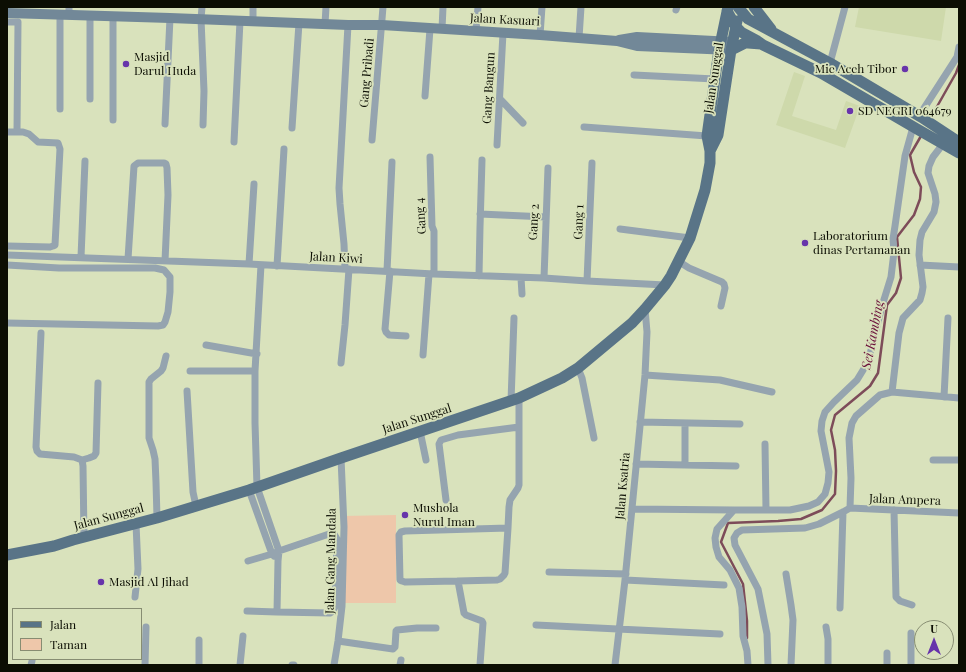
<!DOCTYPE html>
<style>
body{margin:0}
#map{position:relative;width:966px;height:672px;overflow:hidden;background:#d9e2bc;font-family:"Playfair Display",serif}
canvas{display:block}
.frame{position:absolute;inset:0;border:8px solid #0c0e03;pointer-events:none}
.legend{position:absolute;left:12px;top:608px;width:130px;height:52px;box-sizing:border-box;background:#d9e2bc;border:1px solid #878d72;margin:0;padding:5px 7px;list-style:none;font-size:12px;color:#0c0e03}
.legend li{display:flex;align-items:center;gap:8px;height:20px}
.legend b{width:20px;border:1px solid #878d72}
.north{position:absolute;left:914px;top:620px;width:40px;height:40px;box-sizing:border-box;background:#d9e2bc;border:1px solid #878d72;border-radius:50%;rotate:0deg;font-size:11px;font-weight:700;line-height:16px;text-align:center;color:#0c0e03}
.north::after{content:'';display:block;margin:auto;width:14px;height:18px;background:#6734ab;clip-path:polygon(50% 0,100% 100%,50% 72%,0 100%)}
</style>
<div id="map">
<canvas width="966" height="672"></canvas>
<div class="frame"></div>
<ul class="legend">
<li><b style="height:5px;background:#597487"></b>Jalan</li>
<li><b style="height:11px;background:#eec7aa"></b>Taman</li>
</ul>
<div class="north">U</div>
</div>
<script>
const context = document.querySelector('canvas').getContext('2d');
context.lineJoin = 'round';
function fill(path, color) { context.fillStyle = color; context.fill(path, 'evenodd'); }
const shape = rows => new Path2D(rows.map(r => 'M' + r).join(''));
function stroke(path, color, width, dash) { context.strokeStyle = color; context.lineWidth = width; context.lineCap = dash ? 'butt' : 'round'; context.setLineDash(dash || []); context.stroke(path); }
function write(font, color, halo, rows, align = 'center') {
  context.font = font + ' "Playfair Display",serif'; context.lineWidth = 3.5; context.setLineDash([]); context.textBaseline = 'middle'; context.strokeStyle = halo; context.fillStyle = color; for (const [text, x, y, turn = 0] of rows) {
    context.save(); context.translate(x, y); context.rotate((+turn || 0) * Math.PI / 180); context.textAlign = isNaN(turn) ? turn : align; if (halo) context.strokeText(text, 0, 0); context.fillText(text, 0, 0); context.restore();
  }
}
fill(shape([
 [859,7,946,7,941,41,855,27],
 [794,72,805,76,792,116,836,130,846,101,860,106,845,148,776,125]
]), '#ced9ab');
fill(shape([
 [396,515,396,603,342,603,342,516]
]), '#eec7aa');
stroke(shape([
 [930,119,956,73,959,65],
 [747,638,747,621,743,584,721,542,728,523,778,521,801,519,822,510,835,494,836,471,835,450,831,430,835,415,870,386,878,373,887,305,896,293,901,278,897,237,914,215,920,199,921,187,914,172,910,155,921,136]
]), '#7d4c59', 2.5);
stroke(shape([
 [202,7,201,19,204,91,203,125],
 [676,10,677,7],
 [60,15,60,109],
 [69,15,69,7],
 [253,21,253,7],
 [7,22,18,22,17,131],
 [325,24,326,7],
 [442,29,443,7],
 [476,31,478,7],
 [540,35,542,7],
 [579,38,581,7],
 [830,63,845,7],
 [634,75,715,79],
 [425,96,430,29],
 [90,99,90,15],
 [500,99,523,123],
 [919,116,957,57,959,47],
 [113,120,113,16],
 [165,124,170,18],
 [584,127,707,136],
 [292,128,299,23],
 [7,132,23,132,29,134,38,142,58,143,60,149,55,245,53,246,50,247,7,246],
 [372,140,383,7],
 [234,142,240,21],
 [497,145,503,33],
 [430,157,432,226,434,231,434,274],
 [480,214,546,217],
 [620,229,690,238],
 [7,255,249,264,434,274,544,278,587,281,665,285],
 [81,257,85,161],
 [128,259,134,166,138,163,164,163,166,164,167,168,168,195,165,261],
 [678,261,689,268,722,282,724,284,725,288,721,306],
 [249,264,254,184],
 [7,265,59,268,155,268,164,270,170,277,170,292,168,312,165,322,163,325,158,326,7,323],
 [920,265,959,267],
 [277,266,284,149],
 [345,269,344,244,340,204,339,188,348,25],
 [387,271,392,162],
 [390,271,385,329,386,332,389,335,406,336],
 [479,276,480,227,482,160],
 [521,278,522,294],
 [544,278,548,168],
 [587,281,592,163],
 [41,333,36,447,37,451,40,454,74,457,82,460,83,466,84,538],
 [206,345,257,354],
 [423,355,429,274],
 [341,363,345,325,349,269],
 [578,368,582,378,594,438],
 [190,371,255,371],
 [645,375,720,380,772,392],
 [187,391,193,492,196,506],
 [892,392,899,333,903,318,920,300,922,293,923,287,919,255,920,240,922,232,934,212,936,202,935,194,928,173,929,166,933,157,943,144],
 [944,397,948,318],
 [511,401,514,318],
 [640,422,740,424],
 [420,431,426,460],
 [765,444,766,510],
 [82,460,89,458,94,456,96,453,98,383],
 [933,460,959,460],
 [636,464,736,466],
 [685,465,685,423],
 [249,490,272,554,274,556],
 [446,500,439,444,441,440,458,435,519,427],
 [850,508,851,478,849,438,852,423,856,416,880,395,892,392,959,398],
 [850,508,959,513],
 [632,509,734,510],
 [894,510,896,597,900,601,912,605],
 [157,518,156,482,155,459,153,450,149,438,149,382,151,379,161,371,163,368,166,356],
 [508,528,505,573,504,575,500,579,497,580,458,581,405,582,402,581,400,580,399,535,401,532,405,531,508,528],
 [508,528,509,507,510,500,518,488,519,485,519,398],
 [248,561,272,554,279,551,329,534,332,533,334,534,337,539,335,607,333,611,330,613,277,612,278,561,279,551,257,487,255,423,255,371,261,265],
 [549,572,626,574],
 [786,574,791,605,793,620,791,665],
 [625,580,724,585],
 [458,581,464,613,466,615,482,621,483,623,480,665],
 [135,597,138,569,136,524],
 [840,608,843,512],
 [247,611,277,612],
 [536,625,720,634],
 [826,627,828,639,828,665],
 [338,641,393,649,395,647,396,631,397,630,417,628,436,628],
 [31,665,32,661],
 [145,665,146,627],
 [199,665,199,640],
 [240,665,243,636],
 [292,665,294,665],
 [334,665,338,641,342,606,344,527,341,458],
 [400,665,401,660],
 [615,665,625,580,645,375,647,332,645,309],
 [748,665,747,651,743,636,742,607,739,588,730,570,719,557,716,547,715,538,717,529,734,510,790,510,809,506,818,502,825,494,828,483,829,472,821,431,822,421,825,412,834,402,857,380,868,362,882,306,891,277,894,252,893,239,895,226,905,156,913,127],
 [768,665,767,634,758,589,735,545,734,538,737,533,742,530,805,528,819,524,843,512,850,508],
 [887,665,887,653],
 [911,665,911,633]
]), '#95a4af', 7);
stroke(shape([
 [7,13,170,18,348,25,382,25,540,35,617,41,637,46,731,50],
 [619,40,637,37,733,42]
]), '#728898', 10);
stroke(shape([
 [738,7,748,19,763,27,830,63,921,117,959,142],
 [754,7,771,29],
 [727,11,736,27,741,32,756,40,763,45,821,73,917,129,959,153],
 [731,50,745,43,748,43,761,44],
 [710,151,718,135,731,50,737,21],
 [7,555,54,546,73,540,157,518,249,490,341,458,519,398,562,378,578,368,632,323,645,309,665,285,671,276,690,238,705,190,710,163,710,151,707,136,719,50,728,7]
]), '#597487', 11);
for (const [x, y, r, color] of [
 [126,64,4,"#6734ab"],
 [905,69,4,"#6734ab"],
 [850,111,4,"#6734ab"],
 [805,243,4,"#6734ab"],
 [405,515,4,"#6734ab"],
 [101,582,4,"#6734ab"]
]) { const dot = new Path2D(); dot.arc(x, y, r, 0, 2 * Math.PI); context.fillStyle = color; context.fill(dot); stroke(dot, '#d9e2bc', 1.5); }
write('12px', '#0c0e03', '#d9e2bc', [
 ["Jalan Kasuari",505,20,3],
 ["Gang Pribadi",367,73,-85],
 ["Jalan Sunggal",714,78,-81],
 ["Gang Bangun",489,88,-87],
 ["Gang 4",421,216,-94],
 ["Gang 2",534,222,-87],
 ["Gang 1",579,222,-88],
 ["Jalan Kiwi",336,258,3],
 ["Jalan Sunggal",417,419,-18],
 ["Jalan Ksatria",623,486,-85],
 ["Jalan Ampera",905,500,2],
 ["Jalan Sunggal",109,517,-15],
 ["Jalan Gang Mandala",331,561,-89]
]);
write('12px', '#0c0e03', '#d9e2bc', [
 ["Masjid",134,57],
 ["Darul Huda",134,71],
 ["Mie Aceh Tibor",897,69,"right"],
 ["SD NEGRI 064679",858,111],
 ["Laboratorium",813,236],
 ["dinas Pertamanan",813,250],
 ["Mushola",413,508],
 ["Nurul Iman",413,522],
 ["Masjid Al Jihad",109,582]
], 'left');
write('italic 13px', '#6c123b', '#d9e2bc', [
 ["Sei Kambing",873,335,-79]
]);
</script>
